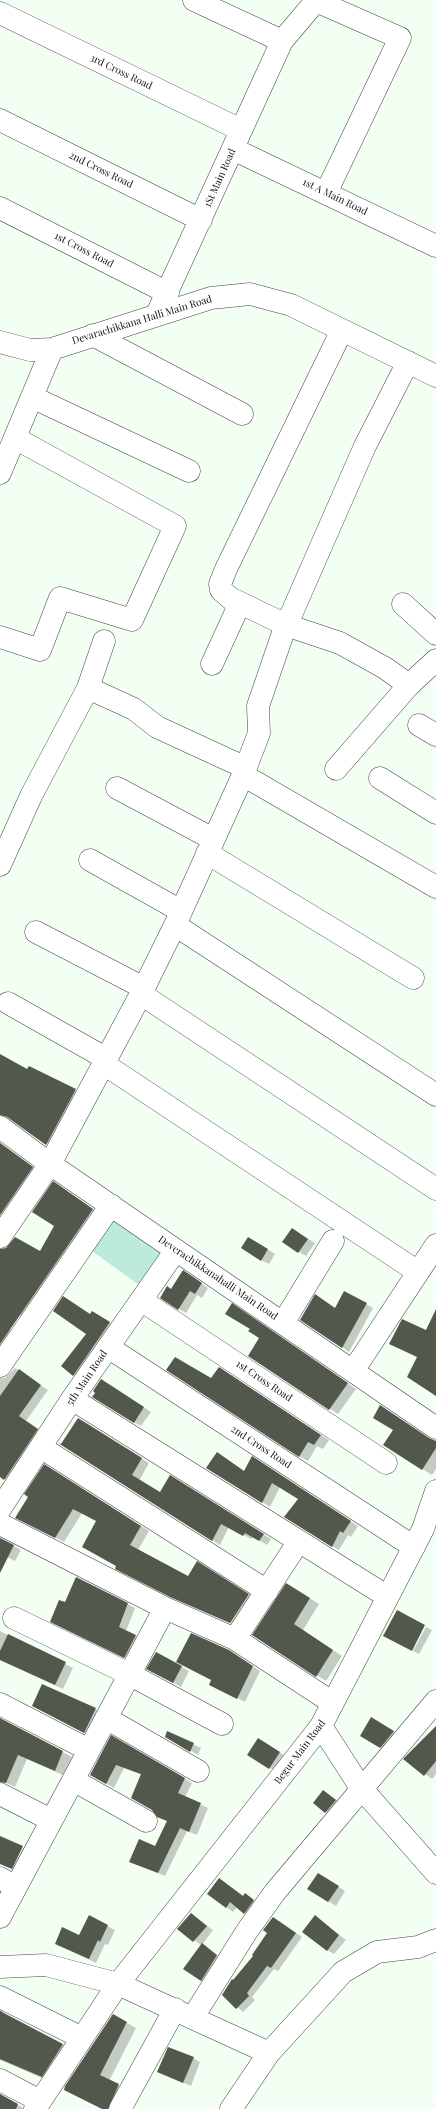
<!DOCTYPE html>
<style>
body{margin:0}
canvas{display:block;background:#f4fff4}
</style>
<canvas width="436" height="2109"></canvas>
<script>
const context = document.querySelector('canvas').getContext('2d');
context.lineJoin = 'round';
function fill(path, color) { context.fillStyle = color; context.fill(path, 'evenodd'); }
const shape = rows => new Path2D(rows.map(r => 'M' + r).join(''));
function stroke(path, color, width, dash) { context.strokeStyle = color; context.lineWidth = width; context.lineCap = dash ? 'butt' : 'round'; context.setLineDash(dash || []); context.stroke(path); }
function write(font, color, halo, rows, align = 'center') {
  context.font = font + ' "Playfair Display",serif'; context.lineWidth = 4; context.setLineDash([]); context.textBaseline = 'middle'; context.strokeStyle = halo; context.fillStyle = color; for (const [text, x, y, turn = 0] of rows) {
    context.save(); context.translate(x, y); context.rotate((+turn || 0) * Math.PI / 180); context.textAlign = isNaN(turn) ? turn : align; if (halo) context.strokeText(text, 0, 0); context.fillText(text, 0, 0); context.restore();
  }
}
fill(shape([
 [114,1219,162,1253,139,1285,92,1251]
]), '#bcebdc');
fill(shape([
 [0,1056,28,1070,86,1096,57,1150,6,1115,0,1080],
 [0,1142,40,1172,0,1230],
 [61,1187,100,1214,27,1320,0,1300,0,1250,40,1253,56,1226],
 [292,1229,315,1243,306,1256,299,1252],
 [256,1242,275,1254,269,1264,261,1260],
 [190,1275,208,1288,202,1298,197,1295,186,1313,179,1309,172,1290],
 [366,1304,373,1308,349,1352,301,1319,336,1309],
 [240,1309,356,1389,338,1414,249,1356,260,1338,251,1329],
 [92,1312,117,1327,81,1379,74,1375,88,1333],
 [0,1324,18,1334,0,1359],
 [15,1368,48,1390,26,1421,45,1434,12,1483,0,1476,0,1378,5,1378],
 [227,1373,329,1440,323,1449,317,1446,308,1461,299,1456,212,1380],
 [109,1384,151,1412,141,1426,134,1422],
 [86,1423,149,1463,139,1481,160,1493,178,1481,271,1539,267,1545,253,1537,251,1539,229,1527,220,1545,62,1445],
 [394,1430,436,1442,436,1469,432,1475,385,1445],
 [260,1462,358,1526,351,1537,348,1535,339,1550,332,1546,299,1498,280,1487,270,1507,207,1468,244,1472],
 [53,1470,149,1531,138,1550,189,1578,206,1567,257,1600,239,1627,180,1601,117,1566,98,1521,82,1513,64,1542,25,1522],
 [0,1538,21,1550,15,1561,7,1557,0,1573],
 [77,1578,135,1608,126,1631,143,1640,132,1661,59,1626,65,1604],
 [287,1584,319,1604,303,1630,342,1656,326,1681,254,1635],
 [426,1627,432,1630,419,1654,413,1651],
 [0,1631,73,1668,63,1689,0,1660],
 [156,1653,189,1671,181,1687,148,1669],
 [237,1656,260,1671,245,1702,218,1688],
 [42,1685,103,1713,92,1737,40,1710],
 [0,1717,2,1720,72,1757,63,1775,27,1759,15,1787,0,1780],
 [371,1719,401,1736,388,1751,361,1736],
 [436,1727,436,1774,432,1779,405,1759],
 [168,1732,201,1748,198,1755,166,1737],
 [112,1737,192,1783,185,1797,208,1808,197,1835,187,1831,165,1876,131,1862,155,1847,167,1821,142,1775,124,1768,114,1788,92,1775],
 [265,1743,287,1757,277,1772,248,1755],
 [324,1791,343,1805,333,1816,314,1803],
 [23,1848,32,1853,22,1874,12,1870],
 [325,1878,345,1891,336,1906,309,1889],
 [219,1879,244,1897,246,1895,260,1905,252,1917,237,1907,233,1912,226,1907],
 [191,1914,213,1930,202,1945,224,1960,208,1985,201,1981,201,1945,179,1929],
 [90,1917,115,1930,108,1945,105,1944,96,1963,56,1944,80,1936],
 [315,1917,346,1940,334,1954,327,1950],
 [279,1921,302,1937,278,1971,274,1969,252,1997,255,2000,243,2012,223,1995,255,1956],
 [0,2003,3,2012,6,2015,76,2052,56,2084,0,2060],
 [127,2023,136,2028,109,2081,128,2091,120,2109,103,2109,75,2095],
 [193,2058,200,2062,191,2086,158,2072],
 [0,2093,0,2094,25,2109,0,2109]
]), '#0003');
fill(shape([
 [0,1054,27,1069,29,1066,76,1089,46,1145,7,1117,0,1115],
 [0,1143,33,1167,0,1215],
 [53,1181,93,1209,0,1344,0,1249,6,1248,15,1237,40,1251,54,1226,32,1212],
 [292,1228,308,1239,298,1253,282,1242],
 [248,1237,268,1249,261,1261,241,1248],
 [183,1270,202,1283,195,1294,190,1291,178,1310,160,1298,167,1286,171,1289],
 [344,1291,367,1303,342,1348,300,1320,315,1294,335,1308],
 [63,1296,90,1314,92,1311,110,1322,73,1376,61,1366,86,1334,53,1311],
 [232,1303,348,1383,329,1410,248,1356,259,1338,248,1331,250,1329,225,1314],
 [436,1309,436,1396,407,1377,417,1357,389,1344,402,1319,426,1330],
 [175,1357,211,1378,219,1367,321,1435,314,1445,308,1442,299,1457,166,1370],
 [19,1369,41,1385,19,1416,38,1429,4,1480,0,1477,0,1396],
 [101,1379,144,1407,134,1423,92,1397,95,1393,93,1391],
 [380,1405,429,1438,436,1441,436,1448,422,1470,383,1445,393,1430,373,1418],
 [78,1418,142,1458,132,1475,160,1492,170,1475,264,1534,259,1541,245,1533,243,1536,221,1524,212,1541,58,1443,61,1444],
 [217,1452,244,1471,252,1456,351,1521,343,1533,340,1531,332,1547,284,1517,298,1499,272,1483,262,1503,206,1468],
 [44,1464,141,1526,130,1545,188,1576,197,1561,249,1594,230,1623,170,1597,115,1569,116,1566,82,1547,96,1521,73,1509,55,1538,15,1518,28,1497,24,1494],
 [0,1538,14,1545,0,1573],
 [76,1577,128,1603,119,1627,136,1635,124,1658,50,1622,59,1600,65,1602],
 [286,1583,310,1598,294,1624,333,1650,316,1677,252,1635],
 [397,1610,425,1625,412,1651,383,1636],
 [191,1633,229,1650,253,1666,237,1699,209,1685,211,1680,176,1662],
 [8,1634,66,1662,55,1685,0,1660,0,1651],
 [156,1652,182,1666,173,1683,146,1669],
 [42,1684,96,1708,84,1733,32,1706],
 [371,1717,394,1731,380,1748,360,1736],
 [0,1718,63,1751,55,1771,18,1755,6,1783,0,1782],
 [436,1726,436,1761,424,1776,403,1759],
 [167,1731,194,1743,190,1752,165,1737],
 [111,1735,185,1778,178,1793,201,1803,189,1832,180,1828,158,1873,129,1862,139,1839,155,1846,167,1821,157,1817,152,1810,131,1798,141,1774,116,1765,106,1784,90,1775],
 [258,1738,280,1752,269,1769,247,1755],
 [323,1790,336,1800,325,1813,313,1803],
 [0,1836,23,1846,12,1869,0,1864],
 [318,1873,339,1886,328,1902,307,1889],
 [219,1878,243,1896,245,1893,254,1900,244,1914,230,1902,226,1908,207,1894],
 [191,1913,207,1926,193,1942,177,1929],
 [89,1915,108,1925,100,1942,98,1940,89,1959,55,1944,62,1927,79,1935],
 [315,1915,339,1935,327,1951,302,1932],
 [273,1917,296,1933,271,1968,267,1966,247,1993,249,1996,236,2009,222,1995,232,1979,233,1980,253,1956,252,1955,267,1933,263,1930],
 [202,1943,217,1955,201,1981,183,1969],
 [0,2011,63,2044,42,2077,0,2059],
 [113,2014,127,2022,100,2075,119,2084,108,2109,102,2109,64,2090,65,2086],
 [168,2047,194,2057,183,2083,157,2072],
 [0,2094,18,2104,16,2109,0,2109]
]), '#52594c');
const minor = shape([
 [194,0,282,41],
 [0,13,241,130],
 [0,120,201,220],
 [233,149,436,246],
 [0,208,168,293],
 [157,314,282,41,316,1,400,38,326,193],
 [342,330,226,569,220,584,221,590,230,598,286,625,340,643,385,668,409,685],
 [93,335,242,414],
 [0,342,30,350,52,349,211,298,250,294,291,305,436,376],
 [32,397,189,471],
 [0,473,52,349],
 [403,604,436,634],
 [0,637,40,650,60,598,132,620,175,526,15,438],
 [212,664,240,603],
 [88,688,104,641],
 [419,725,436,735],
 [336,769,409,685,436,660],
 [243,775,436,887],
 [380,778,436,813],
 [117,788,213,839],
 [207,853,413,978],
 [90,860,181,911],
 [0,865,31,796,88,688,134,709,157,727,246,768],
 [175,925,436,1095],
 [36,932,144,988],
 [141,994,436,1189],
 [8,1003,107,1059],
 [104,1064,418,1272],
 [0,1127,50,1164,436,1428],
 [0,1237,50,1164,141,994,175,925,243,775,259,733,258,706,283,633,365,446,408,362],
 [141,1300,386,1463],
 [283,1323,333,1241],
 [108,1347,414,1547],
 [0,1366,111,1205],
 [353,1371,436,1245],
 [72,1399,388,1597],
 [42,1448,267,1591],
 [0,1509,72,1399,176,1250],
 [0,1524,165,1608,235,1639,333,1703],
 [14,1618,129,1674,222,1724],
 [235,1639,299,1541],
 [0,1704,89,1750],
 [106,1718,198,1771],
 [321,1726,361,1788,436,1873],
 [73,1780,146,1821],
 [0,1794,51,1820],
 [0,1878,16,1887],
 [0,1917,165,1608],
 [0,1967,46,1965,118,1984,269,2053,231,2109],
 [0,1997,82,2038],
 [193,2017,247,1931,275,1892,436,1701],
 [269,2053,343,1972,377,1952,418,1947,436,1940],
 [0,2080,40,2101],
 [35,2109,118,1984,321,1726,423,1529,436,1491],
 [120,2109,175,2009]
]);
stroke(minor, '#434343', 23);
stroke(minor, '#fff', 22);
write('10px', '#101010', '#fff', [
 ["3rd Cross Road",121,72,26],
 ["2nd Cross Road",101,170,26],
 ["1St Main Road",220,178,-66],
 ["1st A Main Road",335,197,26],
 ["1st Cross Road",84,250,27],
 ["Devarachikkana Halli Main Road",142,320,-17],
 ["Deverachikkanahalli Main Road",218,1278,34],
 ["5th Main Road",87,1378,-56],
 ["1st Cross Road",264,1381,34],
 ["2nd Cross Road",261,1447,33],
 ["Begur Main Road",300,1752,-53]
]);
</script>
